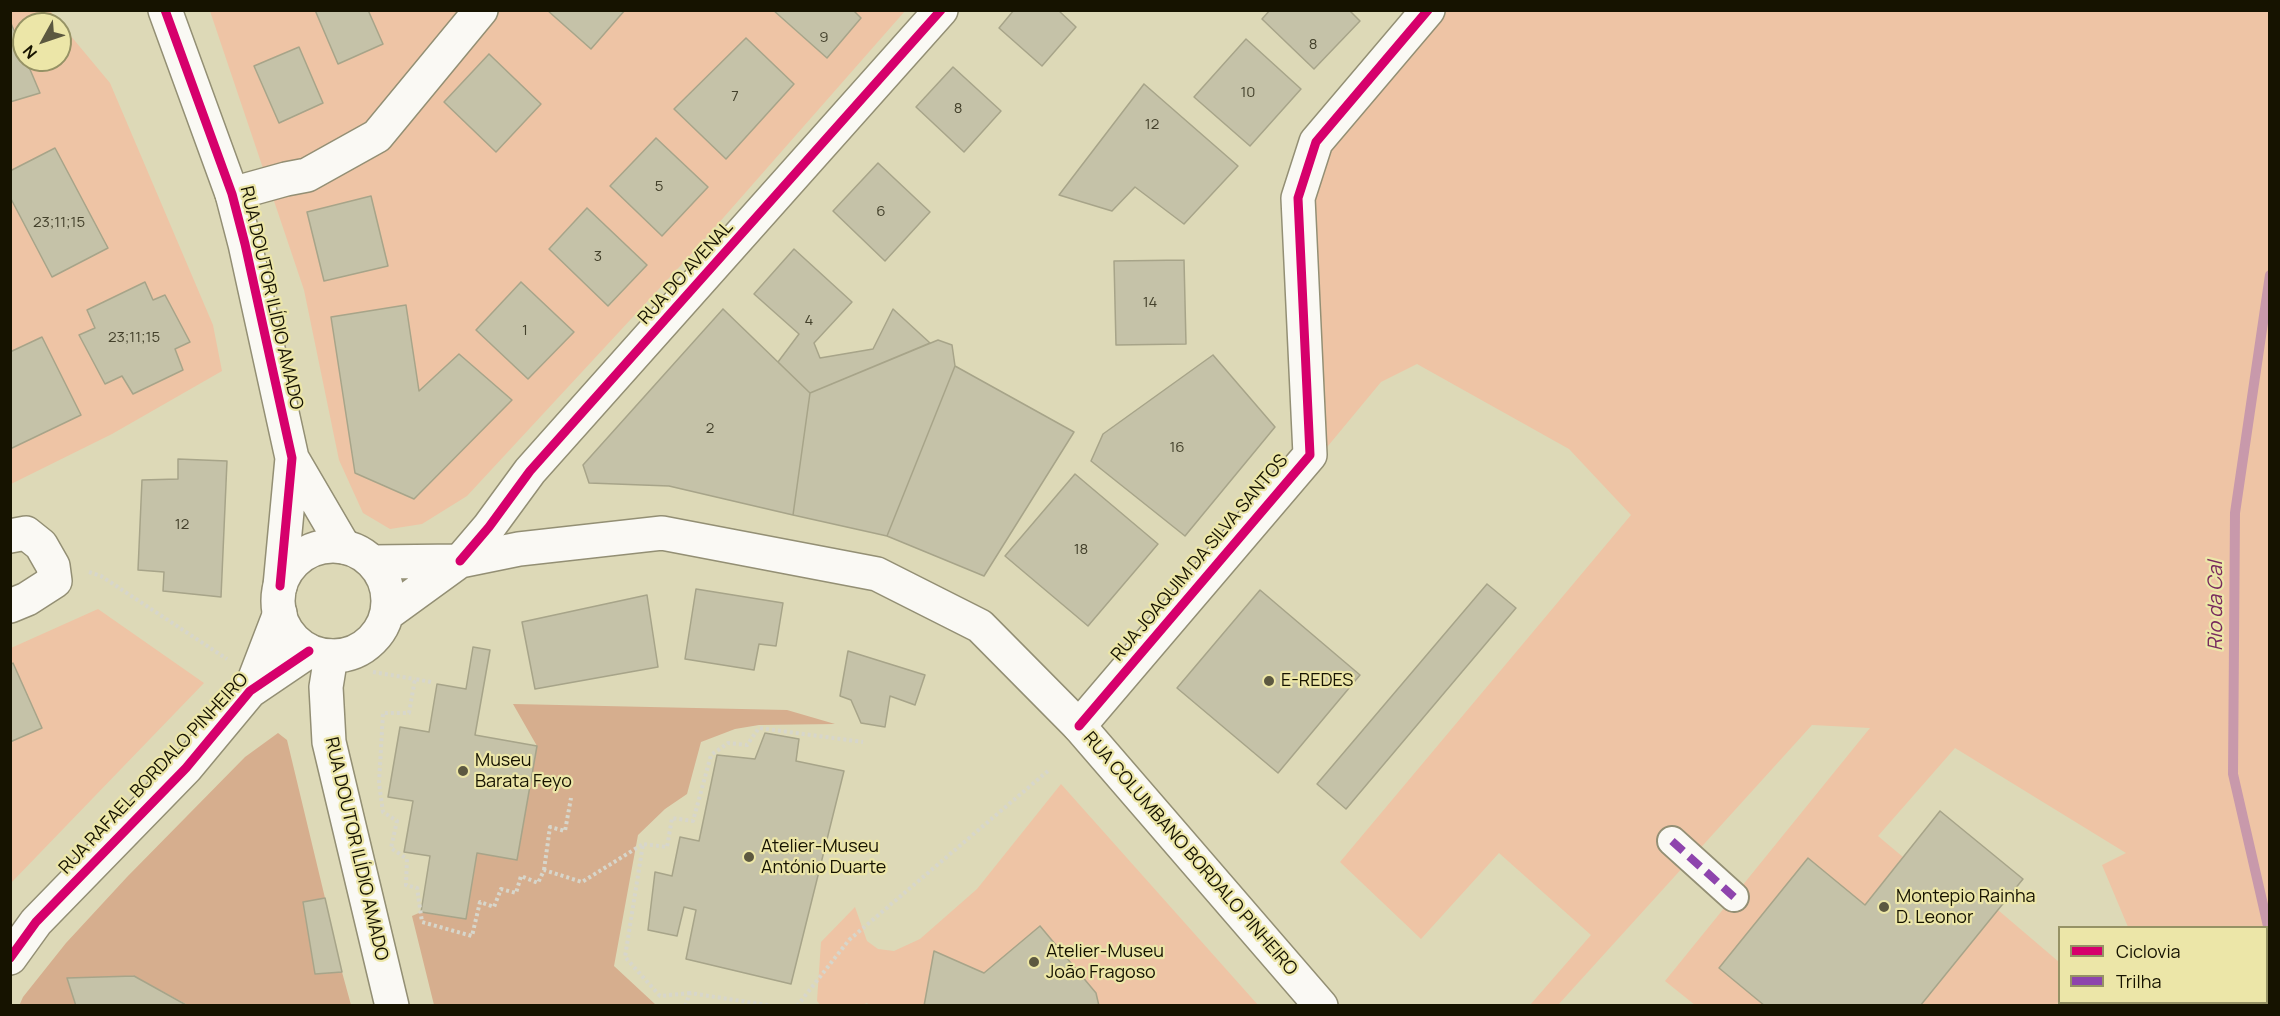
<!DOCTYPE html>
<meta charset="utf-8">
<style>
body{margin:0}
#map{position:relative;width:2280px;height:1016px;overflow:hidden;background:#ddd9b7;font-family:Manrope,sans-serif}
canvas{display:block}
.frame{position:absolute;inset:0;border:12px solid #161300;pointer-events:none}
.legend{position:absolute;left:2058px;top:926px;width:210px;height:78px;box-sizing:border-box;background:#ece6a8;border:2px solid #969265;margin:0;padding:8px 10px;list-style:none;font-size:18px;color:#161300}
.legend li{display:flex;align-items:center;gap:12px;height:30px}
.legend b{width:30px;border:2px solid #969265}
.north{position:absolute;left:12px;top:12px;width:60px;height:60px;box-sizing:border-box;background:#ece6a8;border:2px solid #969265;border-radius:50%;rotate:230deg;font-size:16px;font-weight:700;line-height:24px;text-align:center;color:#161300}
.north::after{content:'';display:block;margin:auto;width:21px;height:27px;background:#5c5840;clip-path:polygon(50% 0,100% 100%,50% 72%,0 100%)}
</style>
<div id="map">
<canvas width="2280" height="1016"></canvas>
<div class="frame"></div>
<ul class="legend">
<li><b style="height:8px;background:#d6006c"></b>Ciclovia</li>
<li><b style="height:8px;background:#8e44ad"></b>Trilha</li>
</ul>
<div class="north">N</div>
</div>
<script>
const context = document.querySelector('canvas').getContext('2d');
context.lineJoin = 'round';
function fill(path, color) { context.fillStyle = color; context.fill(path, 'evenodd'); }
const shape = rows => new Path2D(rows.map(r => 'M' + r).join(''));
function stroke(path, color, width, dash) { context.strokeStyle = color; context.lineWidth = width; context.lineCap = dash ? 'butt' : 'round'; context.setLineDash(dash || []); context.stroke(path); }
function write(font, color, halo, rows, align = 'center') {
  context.font = font + ' Manrope,sans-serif'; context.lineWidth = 4.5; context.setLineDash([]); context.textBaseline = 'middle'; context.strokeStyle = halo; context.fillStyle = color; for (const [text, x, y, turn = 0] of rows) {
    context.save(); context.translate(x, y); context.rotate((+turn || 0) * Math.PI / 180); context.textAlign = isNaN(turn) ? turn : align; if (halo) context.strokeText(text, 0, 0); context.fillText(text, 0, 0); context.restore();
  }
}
fill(shape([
 [11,11,50,11,110,83,213,325,222,371,112,434,11,484],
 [24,24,60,24,60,60,24,60],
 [210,11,315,11,383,44,368,11,773,11,827,58,861,18,853,11,905,11,695,250,467,496,422,524,390,529,363,513,339,460,304,290],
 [746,39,794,84,726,159,674,109],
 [299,47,323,103,279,123,254,67],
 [656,138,707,187,662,235,610,186],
 [371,196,388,266,324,281,307,212],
 [587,208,647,265,609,306,549,249],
 [521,282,573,332,528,379,476,330],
 [406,305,419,391,459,354,512,400,413,499,355,473,332,317],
 [1445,11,2269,11,2269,984,2267,988,2266,928,2128,927,2102,865,2126,853,1955,748,1878,836,1903,857,1865,905,1808,859,1720,968,1765,1005,1695,1005,1665,981,1870,728,1812,725,1558,1005,1530,1005,1591,935,1499,853,1421,939,1340,862,1631,515,1569,449,1417,364,1381,382,1323,452,1308,195,1329,149],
 [98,609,204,683,11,883,11,742,42,728,13,664,11,665,11,648],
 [1061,784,1258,1005,870,1006,867,1003,862,1005,821,1006,817,1001,821,942,855,907,867,941,878,949,894,951,920,939,977,889],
 [1998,910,2059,962,2059,1002,2056,1005,1920,1006],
 [2160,1003,2253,1003,2250,1006,2161,1006]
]), '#eec4a5');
fill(shape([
 [513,704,787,710,835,724,759,725,735,729,701,742,687,794,665,809,638,835,614,966,656,1005,434,1005,412,916,421,912,466,919,477,853,517,860,537,746],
 [278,733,287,740,325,898,303,902,315,974,342,972,351,1005,188,1005,134,976,68,978,76,1005,19,1006,23,997,66,943,127,877,245,757]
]), '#d6ae8e');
stroke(shape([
 [2270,275,2235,513,2233,774,2270,935]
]), '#c899ab', 10);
const building = shape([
 [315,10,368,10,383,44,338,64,315,10],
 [547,10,625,10,591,49,547,10],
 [773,10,853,10,861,18,827,58,773,10],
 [1014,10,1058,10,1076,27,1042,66,999,28,1014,10],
 [1270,10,1349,10,1360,21,1314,69,1262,19,1270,10],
 [10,21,24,54,24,60,26,60,40,93,10,102,10,21],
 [746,38,794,84,726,159,674,109,746,38],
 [1246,39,1301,89,1250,146,1194,97,1246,39],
 [299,47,323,103,279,123,254,66,299,47],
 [489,54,541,104,496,152,444,102,489,54],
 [953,67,1001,111,964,152,916,107,953,67],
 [1144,84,1238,166,1184,224,1135,187,1112,211,1059,195,1144,84],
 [656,138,708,187,662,236,610,186,656,138],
 [55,148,108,248,52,277,10,197,10,171,55,148],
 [878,163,930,212,885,261,833,211,878,163],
 [371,196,388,266,324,281,307,212,371,196],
 [587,208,647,265,608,306,549,249,587,208],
 [794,249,852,302,814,343,820,358,873,349,893,309,930,343,810,393,778,362,799,334,754,294,794,249],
 [1184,260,1186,344,1116,345,1114,261,1184,260],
 [145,282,153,300,165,295,190,342,175,349,183,370,133,394,122,376,105,384,79,335,95,328,87,310,145,282],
 [521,282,574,332,528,379,476,330,521,282],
 [406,305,419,391,459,354,512,400,414,499,355,473,331,317,406,305],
 [723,309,810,393,793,515,669,486,589,483,583,465,723,309],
 [42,337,81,415,10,449,10,352,42,337],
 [938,340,952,345,955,366,887,536,793,515,810,393,938,340],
 [1213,355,1275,427,1185,536,1091,461,1103,434,1213,355],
 [955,366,1074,432,984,576,887,536,955,366],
 [178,459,227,461,221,597,163,591,164,572,138,570,142,480,178,479,178,459],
 [1075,474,1158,544,1088,626,1005,556,1075,474],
 [1487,584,1516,608,1346,809,1317,784,1487,584],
 [696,589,783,603,776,646,759,644,754,670,685,659,696,589],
 [1260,590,1360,675,1278,773,1177,688,1260,590],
 [647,595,658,667,535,689,522,622,647,595],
 [473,647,490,650,475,735,537,746,517,860,477,853,466,919,421,912,430,856,404,852,413,801,388,797,400,727,429,732,437,684,466,689,473,647],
 [848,651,925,675,915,705,890,696,885,727,861,723,851,700,840,696,848,651],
 [13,663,42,728,10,742,10,665,13,663],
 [765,733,799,739,796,761,844,771,791,984,686,959,696,910,684,907,677,936,648,930,655,872,672,876,680,837,699,841,717,755,755,759,765,733],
 [1940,811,2023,879,1920,1006,1765,1006,1719,968,1808,858,1865,905,1940,811],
 [325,898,342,972,315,974,303,902,325,898],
 [1040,926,1096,993,1099,1006,924,1006,934,951,984,973,1040,926],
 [134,976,188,1006,76,1006,67,978,134,976]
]);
fill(building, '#c5c2a8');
stroke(building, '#a7a489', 1.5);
const pedestrian = shape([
 [1672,841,1734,897]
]);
const minor = shape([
 [232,194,286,179,307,175,377,136,481,10],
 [10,536,26,533,41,545,53,566,55,581,27,599,10,606],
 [460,561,489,527,530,471,941,10],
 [331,656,326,687,329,742,392,1006],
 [250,691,280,613],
 [1079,726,1310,455,1298,198,1316,142,1428,10],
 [10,958,36,922,186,768,250,691,309,651]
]);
const tertiary = shape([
 [165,10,232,194,245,244,292,458,280,586],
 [292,458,344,547]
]);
const secondary = shape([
 '278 601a55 55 0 1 1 110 0a55 55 0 1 1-110 0Z',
 [372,562,460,561,519,549,662,533,877,574,980,626,1079,726,1321,1006],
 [387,614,460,561]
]);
stroke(pedestrian, '#938f74', 32);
stroke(minor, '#938f74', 36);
stroke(tertiary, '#938f74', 36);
stroke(secondary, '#938f74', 36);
stroke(shape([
 [89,572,101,576,227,659],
 [373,672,415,679],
 [431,682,415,679,409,713,383,713,379,783,383,812,397,821,391,848,407,859,406,885,417,888,422,922,472,936,480,902,494,907,501,889,516,893,521,876,538,883,544,870,582,882,643,844],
 [544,870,550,827,565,831,571,798],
 [690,993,660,996,625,957,643,844,667,847,672,818,693,821,711,755,728,743,747,745,759,728,863,742],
 [685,1006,690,993,773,1006],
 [797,1006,849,940,1049,770]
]), '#d7d6cb', 4, [3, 3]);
stroke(pedestrian, '#faf9f4', 28);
stroke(minor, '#faf9f4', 33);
stroke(tertiary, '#faf9f4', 33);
stroke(secondary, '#faf9f4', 33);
stroke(shape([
 [1672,841,1734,897]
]), '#8e44ad', 8, [15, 8]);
stroke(shape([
 [165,10,232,194,245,244,292,458,280,586],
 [460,561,489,527,530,471,941,10],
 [1079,726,1310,455,1298,198,1316,142,1428,10],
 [10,958,36,922,186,768,250,691,309,651]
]), '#d6006c', 9);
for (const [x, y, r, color] of [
 [1269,681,6,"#5c5840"],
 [463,771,6,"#5c5840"],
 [749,857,6,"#5c5840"],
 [1884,907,6,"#5c5840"],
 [1034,962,6,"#5c5840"]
]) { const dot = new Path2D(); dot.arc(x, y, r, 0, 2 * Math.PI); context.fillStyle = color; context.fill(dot); stroke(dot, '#ece6a8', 2); }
write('15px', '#43402b', null, [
 ["9",824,38],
 ["8",1313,45],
 ["10",1248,93],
 ["7",735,97],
 ["8",958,109],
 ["12",1152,125],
 ["5",659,187],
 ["6",881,212],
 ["23;11;15",59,223],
 ["3",598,257],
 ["14",1150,303],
 ["4",809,321],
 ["1",525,331],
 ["23;11;15",134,338],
 ["2",710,429],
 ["16",1177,448],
 ["12",182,525],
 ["18",1081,550]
]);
write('18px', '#161300', '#ece6a8', [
 ["RUA DO AVENAL",686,273,-48],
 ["RUA DOUTOR ILÍDIO AMADO",271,298,77],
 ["RUA JOAQUIM DA SILVA SANTOS",1200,558,-50],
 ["RUA RAFAEL BORDALO PINHEIRO",154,774,-47],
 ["RUA DOUTOR ILÍDIO AMADO",356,849,77],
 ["RUA COLUMBANO BORDALO PINHEIRO",1190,854,49]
]);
write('18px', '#161300', '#ece6a8', [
 ["E-REDES",1281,681],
 ["Museu",475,761],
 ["Barata Feyo",475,782],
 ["Atelier-Museu",761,847],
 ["António Duarte",761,868],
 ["Montepio Rainha",1896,897],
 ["D. Leonor",1896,918],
 ["Atelier-Museu",1046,952],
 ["João Fragoso",1046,973]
], 'left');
write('italic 20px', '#782a5e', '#ece6a8', [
 ["Rio da Cal",2216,606,-90]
]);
</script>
